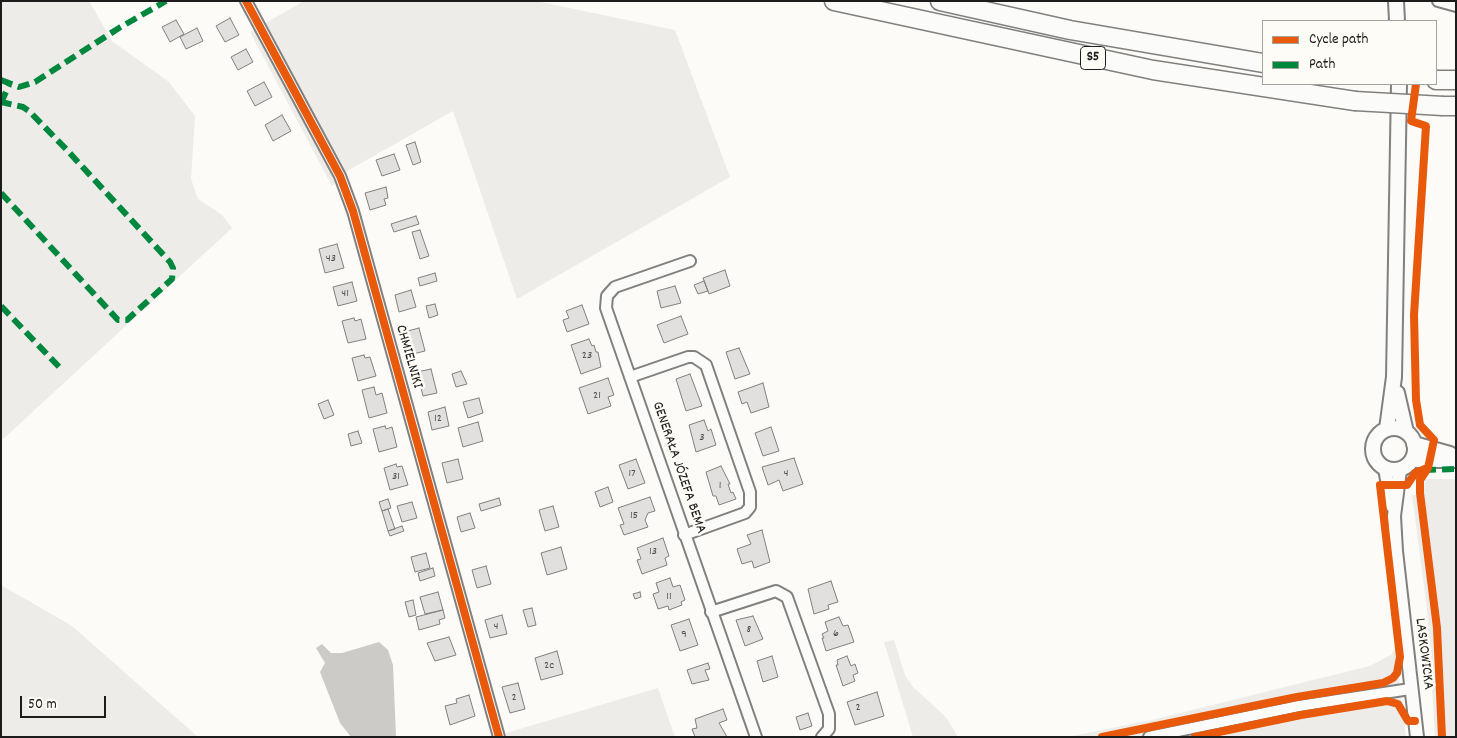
<!DOCTYPE html>
<meta charset="utf-8">
<style>
body{margin:0}
#map{position:relative;width:1457px;height:738px;overflow:hidden;background:#fcfbf8;font-family:Dekko,sans-serif}
canvas{display:block}
.frame{position:absolute;inset:0;border:2px solid #1c1c1c;pointer-events:none}
.legend{position:absolute;left:1262px;top:20px;width:175px;height:65px;box-sizing:border-box;background:#fdfcf7;border:1px solid #a3a29f;margin:0;padding:6px 9px;list-style:none;font-size:15px;color:#1c1c1c}
.legend li{display:flex;align-items:center;gap:10px;height:25px}
.legend b{width:25px;border:1px solid #a3a29f}
.scale{position:absolute;left:20px;top:696px;width:86px;height:22px;box-sizing:border-box;border:2px solid #1c1c1c;border-top:0;padding-left:6px;font-size:15px;line-height:18px;white-space:nowrap;color:#1c1c1c;-webkit-text-stroke:4px #fdfcf7;paint-order:stroke}
</style>
<div id="map">
<canvas width="1457" height="738"></canvas>
<div class="frame"></div>
<ul class="legend">
<li><b style="height:6px;background:#e8590c"></b>Cycle path</li>
<li><b style="height:6px;background:#00873e"></b>Path</li>
</ul>
<div class="scale">50 m</div>
</div>
<script>
const context = document.querySelector('canvas').getContext('2d');
context.lineJoin = 'round';
function fill(path, color) { context.fillStyle = color; context.fill(path, 'evenodd'); }
const shape = rows => new Path2D(rows.map(r => 'M' + r).join(''));
function stroke(path, color, width, dash) { context.strokeStyle = color; context.lineWidth = width; context.lineCap = dash ? 'butt' : 'round'; context.setLineDash(dash || []); context.stroke(path); }
function write(font, color, halo, rows, align = 'center') {
  context.font = font + ' Dekko,sans-serif'; context.lineWidth = 5; context.setLineDash([]); context.textBaseline = 'middle'; context.strokeStyle = halo; context.fillStyle = color; for (const [text, x, y, turn = 0] of rows) {
    context.save(); context.translate(x, y); context.rotate((+turn || 0) * Math.PI / 180); context.textAlign = isNaN(turn) ? turn : align; if (halo) context.strokeText(text, 0, 0); context.fillText(text, 0, 0); context.restore();
  }
}
fill(shape([
 [1,1,89,1,112,41,169,82,195,116,191,179,198,199,222,215,232,228,1,441],
 [304,1,536,1,675,30,730,177,517,299,453,111,349,170,332,186,250,32],
 [1425,479,1456,479,1456,737,1435,737,1427,610,1412,495,1424,494],
 [1,585,72,626,198,737,1,737],
 [894,640,905,675,913,687,946,717,958,737,913,737,884,642],
 [1395,648,1406,737,1068,737,1156,719,1370,666,1391,655],
 [658,688,675,737,507,737,506,733]
]), '#edece8');
fill(shape([
 [379,642,388,650,393,665,396,737,351,737,340,723,320,672,325,663,316,648,322,644,331,653,342,653]
]), '#cccbc7');
const building = shape([
 [230,18,239,35,225,42,216,26,230,18],
 [176,20,184,34,170,42,162,27,176,20],
 [197,28,203,41,186,49,180,37,197,28],
 [246,49,253,62,238,70,231,57,246,49],
 [264,82,272,97,255,106,247,91,264,82],
 [282,115,291,131,273,141,265,125,282,115],
 [415,142,421,162,413,165,406,145,415,142],
 [394,154,400,170,382,176,376,160,394,154],
 [386,187,388,198,384,199,386,205,370,210,365,193,386,187],
 [416,216,419,224,394,232,391,224,416,216],
 [420,230,429,256,420,259,412,232,420,230],
 [337,244,344,268,325,273,319,249,337,244],
 [725,270,730,286,709,294,703,278,725,270],
 [435,273,437,281,420,286,418,278,435,273],
 [704,281,708,291,698,294,694,285,704,281],
 [352,282,357,301,338,306,333,287,352,282],
 [675,286,681,303,661,308,657,291,675,286],
 [411,290,416,307,399,312,395,295,411,290],
 [435,304,438,315,429,318,426,306,435,304],
 [582,305,589,324,567,332,563,320,569,318,566,311,582,305],
 [681,316,688,334,664,343,657,325,681,316],
 [354,318,355,321,361,319,366,339,348,343,342,321,354,318],
 [419,328,425,351,409,355,404,332,419,328],
 [589,339,592,346,594,345,596,352,598,352,601,367,581,374,571,345,589,339],
 [739,348,750,374,735,379,726,352,739,348],
 [364,355,365,358,370,357,376,376,358,381,352,358,364,355],
 [431,369,437,393,423,396,417,372,431,369],
 [461,371,467,384,456,387,452,374,461,371],
 [690,374,702,406,686,411,676,379,690,374],
 [608,378,614,395,608,397,611,406,588,414,579,388,608,378],
 [763,383,769,407,751,413,747,402,742,404,738,392,763,383],
 [374,387,376,395,382,393,387,413,369,418,362,390,374,387],
 [479,398,483,413,468,418,463,402,479,398],
 [328,400,334,415,324,419,318,404,328,400],
 [445,407,449,426,432,430,428,412,445,407],
 [704,420,708,431,711,429,716,445,696,452,689,425,704,420],
 [478,422,483,441,463,447,458,428,478,422],
 [385,426,386,429,392,427,397,447,379,452,373,429,385,426],
 [771,427,779,451,763,456,755,433,771,427],
 [358,431,362,443,351,446,348,434,358,431],
 [794,458,803,484,783,491,779,480,768,485,762,467,794,458],
 [458,459,463,479,447,483,442,463,458,459],
 [636,459,645,483,628,489,619,465,636,459],
 [396,464,397,467,402,466,408,485,390,490,384,468,396,464],
 [721,466,730,484,728,484,731,493,733,492,736,499,719,505,716,496,713,496,706,472,721,466],
 [608,487,613,502,600,507,595,492,608,487],
 [650,497,655,511,648,513,645,520,648,527,624,535,620,525,624,524,618,508,650,497],
 [499,498,501,505,481,511,479,504,499,498],
 [388,499,391,508,382,511,379,502,388,499],
 [412,502,417,518,402,522,397,506,412,502],
 [553,506,559,527,545,531,539,510,553,506],
 [388,509,395,529,388,531,382,511,388,509],
 [470,513,475,528,461,532,457,517,470,513],
 [402,526,404,531,390,536,388,531,402,526],
 [762,530,770,562,754,568,752,561,742,564,737,549,751,544,747,535,762,530],
 [663,538,669,556,665,558,667,565,642,574,637,560,641,559,637,548,663,538],
 [561,547,567,569,547,575,541,553,561,547],
 [426,553,430,568,415,572,411,557,426,553],
 [486,566,491,584,477,588,472,570,486,566],
 [433,568,435,576,420,581,418,573,433,568],
 [670,578,673,587,680,585,685,600,681,602,682,605,669,610,668,606,658,609,653,594,659,592,656,583,670,578],
 [831,581,838,602,828,605,829,609,814,614,808,589,831,581],
 [438,592,443,610,425,614,420,597,438,592],
 [640,592,641,597,635,599,633,594,640,592],
 [413,600,416,615,409,617,405,602,413,600],
 [532,608,536,625,528,627,523,610,532,608],
 [443,610,445,618,439,620,440,624,419,630,416,617,443,610],
 [502,615,507,634,490,638,485,620,502,615],
 [753,616,763,639,745,646,736,620,753,616],
 [839,617,843,626,848,625,854,642,826,651,822,638,824,638,822,634,828,631,825,622,839,617],
 [689,619,698,645,680,651,671,625,689,619],
 [449,637,456,655,435,661,427,643,449,637],
 [557,651,563,674,541,680,535,658,557,651],
 [772,656,778,677,763,682,757,661,772,656],
 [847,656,851,666,855,664,858,673,853,675,855,681,843,686,836,665,838,665,837,660,847,656],
 [708,663,710,669,705,670,709,680,692,684,687,670,708,663],
 [518,683,525,709,510,713,502,687,518,683],
 [877,692,884,716,855,725,847,702,877,692],
 [469,695,475,716,450,725,445,706,457,703,456,699,469,695],
 [723,709,727,720,719,723,727,737,695,737,692,729,697,728,695,719,723,709],
 [808,713,812,726,800,730,796,717,808,713]
]);
fill(building, '#e1e0de');
stroke(building, '#81807f', 1);
const minor = shape([
 [246,1,340,176,353,211,499,737],
 [1438,1,1456,6],
 [690,261,615,287,607,296,606,308,756,737],
 [630,377,688,357,694,357,706,365,750,492,750,507,745,513,684,535],
 [711,612,776,591,787,597,829,714,829,729,822,737],
 [1149,737,1299,706,1410,689]
]);
const tertiary = shape([
 [1385,469,1392,506],
 [1400,470,1394,516,1396,551,1417,737]
]);
const secondary = shape([
 [1396,1,1397,21],
 [1397,393,1406,432],
 '1373 449a21 21 0 1 1 42 0a21 21 0 1 1-42 0Z',
 [1387,429,1394,377,1399,84],
 [1414,444,1450,454],
 [1412,460,1456,460]
]);
const motorway = shape([
 [834,1,1153,70,1355,101],
 [940,1,1070,30,1263,63],
 [1436,80,1456,80],
 [1443,106,1456,106]
]);
stroke(minor, '#81807f', 14);
stroke(tertiary, '#81807f', 16);
stroke(secondary, '#81807f', 18);
stroke(motorway, '#81807f', 21);
stroke(minor, '#fbfbf9', 10);
stroke(tertiary, '#fbfbf9', 12);
stroke(secondary, '#fbfbf9', 14);
stroke(motorway, '#fbfbf9', 18);
const motorwayBridge = shape([
 [1355,101,1443,106]
]);
stroke(motorwayBridge, '#81807f', 21, []);
stroke(motorwayBridge, '#fbfbf9', 18);
stroke(shape([
 [1,80,19,87,35,82,119,28,166,1],
 [1,103,9,85],
 [1,193,118,320,127,320,172,279,173,268,170,262,66,149,29,111,23,107,1,102],
 [1,306,63,371],
 [1424,470,1456,469]
]), '#00873e', 6, [12, 6]);
stroke(shape([
 [246,1,340,176,353,211,499,737],
 [1416,84,1411,121,1426,126,1414,315,1416,400,1420,425,1434,440,1428,468,1420,480,1420,493,1437,628,1442,737],
 [1102,737,1297,697,1383,683,1393,678,1397,673,1400,657,1380,485,1407,485,1415,473,1425,469],
 [1195,737,1301,715,1387,701,1398,704,1408,721,1415,721]
]), '#e8590c', 8);
write('12px', '#4d4d4c', null, [
 ["43",331,259],
 ["41",345,294],
 ["23",587,356],
 ["21",597,396],
 ["12",438,419],
 ["3",702,438],
 ["17",632,474],
 ["4",786,474],
 ["31",396,477],
 ["1",720,486],
 ["15",634,516],
 ["13",653,552],
 ["11",669,597],
 ["4",496,627],
 ["8",749,630],
 ["6",836,634],
 ["9",684,635],
 ["2c",549,666],
 ["2",514,698],
 ["2",858,708]
]);
for (const [x, y, w] of [
 [1093,58,25]
]) { const box = new Path2D(); box.roundRect(x - w / 2, y - 11.5, w, 23, 4); context.fillStyle = '#fdfcf7'; context.fill(box); stroke(box, '#1c1c1c', 1); }
write('bold 14px', '#1c1c1c', null, [
 ["S5",1093,58]
]);
write('15px', '#1c1c1c', '#fdfcf7', [
 ["CHMIELNIKI",408,357,74],
 ["GENERAŁA JÓZEFA BEMA",678,468,71],
 ["LASKOWICKA",1423,654,83]
]);
</script>
